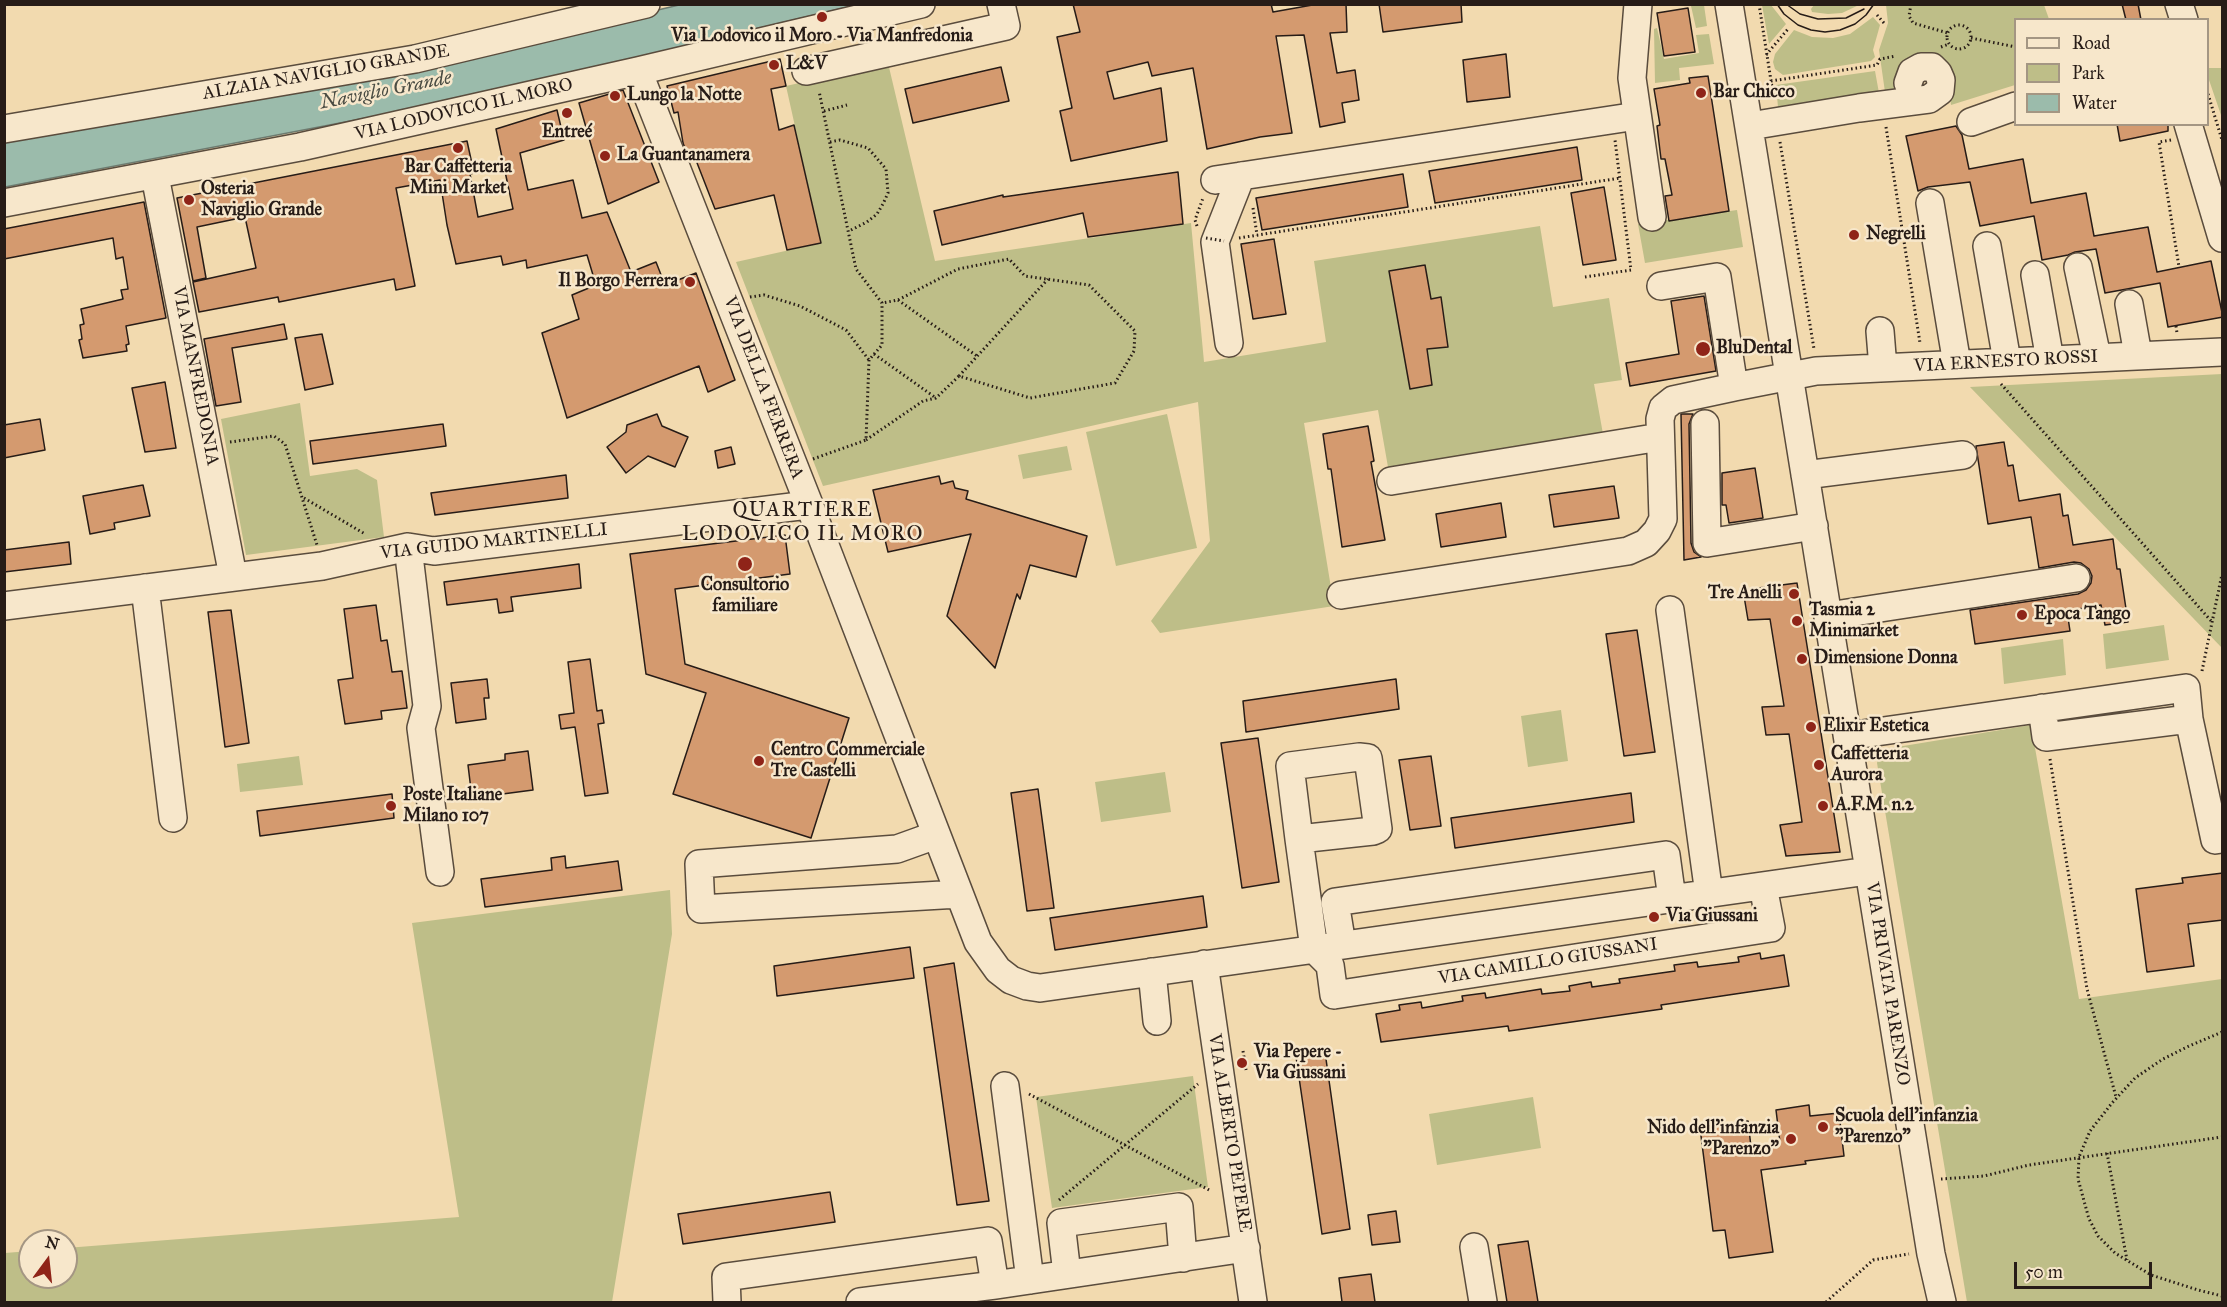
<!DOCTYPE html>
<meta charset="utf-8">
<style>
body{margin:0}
#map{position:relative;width:2227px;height:1307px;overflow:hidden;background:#f2daaf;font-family:"IM FELL Great Primer",serif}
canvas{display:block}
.frame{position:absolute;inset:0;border:6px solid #271c17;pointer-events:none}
.legend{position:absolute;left:2014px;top:18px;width:195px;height:108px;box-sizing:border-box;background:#f7e7cb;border:2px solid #a49683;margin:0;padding:8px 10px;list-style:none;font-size:18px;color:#271c17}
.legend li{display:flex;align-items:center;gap:12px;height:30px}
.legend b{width:30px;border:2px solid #a49683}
.north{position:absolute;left:18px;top:1229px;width:60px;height:60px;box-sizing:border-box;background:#f7e7cb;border:2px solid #a49683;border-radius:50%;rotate:15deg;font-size:16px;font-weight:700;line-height:24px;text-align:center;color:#271c17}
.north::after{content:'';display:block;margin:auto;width:21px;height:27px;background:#8f2418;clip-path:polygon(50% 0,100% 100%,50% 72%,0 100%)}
.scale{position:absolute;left:2014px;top:1262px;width:138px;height:27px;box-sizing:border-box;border:3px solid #271c17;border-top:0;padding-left:8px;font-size:18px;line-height:21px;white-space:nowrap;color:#271c17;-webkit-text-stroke:4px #f7e7cb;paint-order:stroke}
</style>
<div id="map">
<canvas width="2227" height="1307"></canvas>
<div class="frame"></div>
<ul class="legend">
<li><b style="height:8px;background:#f7e7cb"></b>Road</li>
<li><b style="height:16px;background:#bebe88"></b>Park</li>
<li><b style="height:16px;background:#9bbbab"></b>Water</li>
</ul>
<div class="north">N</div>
<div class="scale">50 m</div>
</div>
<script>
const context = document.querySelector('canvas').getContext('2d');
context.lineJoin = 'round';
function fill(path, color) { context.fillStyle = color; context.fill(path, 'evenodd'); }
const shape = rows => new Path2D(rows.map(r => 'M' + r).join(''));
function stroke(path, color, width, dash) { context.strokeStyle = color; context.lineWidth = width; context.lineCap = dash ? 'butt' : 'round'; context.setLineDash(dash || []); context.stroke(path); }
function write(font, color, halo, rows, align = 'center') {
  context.font = font + ' "IM FELL Great Primer",serif'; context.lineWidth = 5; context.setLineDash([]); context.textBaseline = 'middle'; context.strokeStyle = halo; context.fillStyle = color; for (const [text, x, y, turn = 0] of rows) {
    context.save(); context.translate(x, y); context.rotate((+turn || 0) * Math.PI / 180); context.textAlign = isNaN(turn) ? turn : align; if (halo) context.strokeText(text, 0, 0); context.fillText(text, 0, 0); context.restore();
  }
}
fill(shape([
 [1704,5,1707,26,1696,28,1691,6],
 [1762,5,1771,5,1786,24,1769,44],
 [1814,5,1859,5,1842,13,1828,14,1812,12,1811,9],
 [1886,5,2044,5,2049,19,2016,20,2015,85,1951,105,1946,64,1898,91,1885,92,1879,50,1888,23],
 [1873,17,1880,25,1873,50,1875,57,1871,61,1783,75,1775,69,1773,62,1775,54,1794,30,1812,37,1833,38,1850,34],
 [1657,28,1664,59,1699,53,1696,35,1709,34,1714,64,1679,68,1680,80,1655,83,1654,29],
 [888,63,935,261,1191,223,1204,362,1326,342,1314,261,1540,226,1553,307,1609,298,1622,380,1594,384,1603,434,1388,467,1378,410,1304,423,1334,606,1160,633,1151,621,1210,541,1198,402,823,486,736,262,821,243,786,86],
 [2208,68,2222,68,2222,118,2208,77],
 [1875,71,1879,93,1778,107,1776,85],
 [1737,210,1743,247,1645,263,1638,224],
 [2222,374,2222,648,1970,387],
 [300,403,310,476,357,469,377,480,384,537,246,555,221,419],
 [1167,414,1197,548,1116,566,1086,432],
 [1067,446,1072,470,1023,479,1018,455],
 [2164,625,2169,660,2106,669,2103,634],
 [2063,639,2066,675,2004,684,2001,648],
 [1561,710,1568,761,1528,767,1521,716],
 [2031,725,2079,999,2222,979,2222,1302,1967,1302,1877,763,1879,754,1885,749],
 [299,756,303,785,240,792,237,764],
 [1165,772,1171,812,1101,822,1095,782],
 [670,890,672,934,612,1302,5,1302,5,1253,30,1251,30,1277,66,1277,66,1248,459,1217,412,923],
 [1193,1076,1208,1187,1052,1208,1036,1097],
 [1533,1097,1541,1148,1437,1165,1429,1114]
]), '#bebe88');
const water = shape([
 [679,5,856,5,455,101,5,187,5,141,416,67,679,5]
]);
fill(water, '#9bbbab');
stroke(water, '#6d7b70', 1.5);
const building = shape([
 [1073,4,1271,4,1273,12,1318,4,1346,4,1347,32,1330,33,1337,73,1355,70,1359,100,1342,103,1345,122,1320,127,1304,35,1276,36,1292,133,1260,137,1207,149,1193,68,1152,76,1148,62,1107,72,1114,99,1161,88,1167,141,1071,161,1060,111,1072,108,1057,37,1080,32,1073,4],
 [1379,4,1461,4,1462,22,1383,32,1379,4],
 [2122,4,2138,4,2141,20,2126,20,2122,4],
 [1688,8,1695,52,1664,56,1657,13,1688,8],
 [1506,54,1510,97,1467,102,1463,60,1506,54],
 [780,59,786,86,771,89,779,130,794,125,821,243,787,250,774,195,715,209,692,150,686,151,683,143,678,112,674,113,667,86,780,59],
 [1001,67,1009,101,913,123,905,89,1001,67],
 [1708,76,1729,211,1669,221,1665,196,1672,195,1665,159,1661,159,1657,126,1660,125,1654,89,1690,83,1689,78,1708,76],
 [623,90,659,182,608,204,579,103,623,90],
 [557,110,564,140,520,153,528,190,573,180,582,218,607,212,631,272,656,262,665,285,696,273,735,380,708,392,699,366,567,418,542,333,579,319,572,295,596,285,587,255,527,268,526,260,503,265,501,256,456,264,447,225,440,180,396,188,415,286,396,290,394,279,279,302,278,297,199,312,193,282,256,268,245,217,197,227,206,278,193,281,177,198,467,141,474,173,470,174,478,217,513,209,496,129,557,110],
 [2117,124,2168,124,2168,131,2120,141,2117,124],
 [1956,126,1962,135,1969,169,2023,159,2031,203,2086,193,2094,236,2148,227,2157,272,2211,261,2223,317,2168,327,2160,283,2105,293,2096,249,2075,252,2068,255,2042,260,2034,216,1980,226,1970,182,1928,187,1918,191,1906,136,1956,126],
 [1577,147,1582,180,1435,203,1429,171,1577,147],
 [1178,172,1183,224,1088,237,1083,213,942,245,934,211,1003,195,1003,197,1178,172],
 [1403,174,1408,207,1262,230,1256,198,1403,174],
 [1604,187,1616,260,1583,265,1571,193,1604,187],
 [144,202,166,318,126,326,129,344,126,345,127,351,83,358,79,340,82,339,80,325,84,324,81,309,123,299,121,290,128,289,123,257,116,259,113,238,4,259,4,229,144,202],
 [1274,239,1286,314,1253,319,1241,244,1274,239],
 [1425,265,1431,299,1441,297,1448,347,1427,349,1432,385,1410,389,1389,271,1425,265],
 [1704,296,1716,371,1630,386,1626,363,1679,354,1671,301,1704,296],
 [284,324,287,339,232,348,241,402,216,406,204,339,284,324],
 [322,334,333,384,305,390,295,338,322,334],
 [165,382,176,448,145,452,132,388,165,382],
 [657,414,662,426,688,437,675,467,648,456,626,473,607,447,626,432,627,425,657,414],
 [1681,414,1693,414,1689,424,1691,543,1694,552,1701,557,1684,560,1681,414],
 [40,419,45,450,4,458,4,425,40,419],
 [443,424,446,446,313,464,310,441,443,424],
 [1368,426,1374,461,1371,462,1385,540,1342,547,1331,469,1328,469,1323,434,1368,426],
 [2004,442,2008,466,2013,465,2019,501,2060,494,2063,516,2068,515,2073,545,2113,539,2117,569,2120,569,2128,622,2105,625,2101,605,2067,611,2070,631,1975,644,1970,610,2078,594,2086,590,2091,583,2092,576,2089,569,2081,563,2074,562,2039,568,2031,517,1988,524,1976,446,2004,442],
 [731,447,735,464,718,468,715,451,731,447],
 [1755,468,1763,518,1729,523,1726,505,1722,505,1722,473,1755,468],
 [566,475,568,498,435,515,431,493,566,475],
 [939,476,941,484,953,481,955,488,968,491,966,499,1087,536,1076,577,1030,565,1020,599,1017,594,995,668,947,616,971,534,888,552,873,490,939,476],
 [143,485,150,516,114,523,115,529,90,534,83,496,143,485],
 [1614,486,1619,518,1554,527,1549,495,1614,486],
 [1501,503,1506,537,1441,547,1436,514,1501,503],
 [785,535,790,574,675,589,685,664,849,718,811,838,673,794,706,693,646,674,630,554,785,535],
 [69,542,71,564,4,572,4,550,69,542],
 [579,564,581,588,511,597,513,611,499,613,497,599,447,605,444,582,579,564],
 [1797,583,1840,852,1786,856,1780,825,1802,822,1789,734,1766,735,1762,707,1784,706,1770,619,1748,620,1743,590,1797,583],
 [376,605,381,641,387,640,392,672,402,671,407,708,381,711,382,719,345,724,338,680,353,678,344,609,376,605],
 [231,610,249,743,225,747,208,612,231,610],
 [1637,630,1655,752,1624,756,1606,634,1637,630],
 [590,659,597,711,602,710,604,723,598,724,608,793,585,796,575,727,561,729,559,715,574,713,568,662,590,659],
 [487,679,489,698,484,698,486,719,456,723,451,683,487,679],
 [1396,679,1399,709,1246,732,1243,701,1396,679],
 [1258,738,1279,882,1242,888,1221,743,1258,738],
 [528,751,533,790,472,798,468,765,505,760,505,754,528,751],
 [1431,756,1441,826,1410,830,1399,760,1431,756],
 [1038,789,1054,908,1027,911,1011,793,1038,789],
 [1631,793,1634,822,1455,848,1451,818,1631,793],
 [392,794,394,818,260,836,257,811,392,794],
 [565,856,566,868,618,861,622,890,485,907,481,879,552,870,551,858,565,856],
 [2223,873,2223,920,2188,924,2194,966,2147,972,2136,889,2183,883,2182,878,2223,873],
 [1203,896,1207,927,1055,950,1050,918,1203,896],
 [910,947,914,978,777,996,774,966,910,947],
 [1760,953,1761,959,1784,955,1789,986,1661,1005,1662,1009,1509,1031,1508,1026,1381,1042,1376,1014,1400,1010,1399,1005,1421,1002,1422,1008,1463,1001,1462,996,1485,993,1486,998,1541,989,1542,994,1570,991,1569,986,1591,982,1592,987,1620,983,1619,979,1675,971,1674,965,1697,962,1698,967,1739,962,1738,957,1760,953],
 [954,963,989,1201,957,1205,924,968,954,963],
 [1325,1052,1350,1229,1322,1234,1296,1057,1325,1052],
 [1809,1105,1810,1116,1839,1113,1844,1156,1805,1161,1806,1164,1761,1170,1773,1252,1729,1258,1725,1230,1713,1231,1700,1128,1748,1121,1751,1147,1780,1143,1776,1110,1809,1105],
 [830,1192,835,1222,683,1244,678,1214,830,1192],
 [1396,1211,1400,1242,1372,1245,1368,1215,1396,1211],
 [1528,1241,1538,1302,1507,1302,1498,1245,1528,1241],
 [1371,1274,1375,1302,1342,1302,1339,1278,1371,1274]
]);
fill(building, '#d49a6f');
stroke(building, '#271c17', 1.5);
const minor = shape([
 [1638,4,1632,78,1652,217],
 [1729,4,1931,1254,1942,1302],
 [2179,4,2184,20],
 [638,71,816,522,978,942,998,970,1011,980,1027,986,1040,988,1868,871],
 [806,71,1006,26,1001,4],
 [1971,122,2016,106],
 [2188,124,2222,238],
 [1750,126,1859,108,1929,99,1940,91,1941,80,1938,73,1932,67,1921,67,1912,72,1908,83],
 [4,129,415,59,646,4],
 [155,176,233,576],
 [1215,180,1637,116],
 [4,203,300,147,638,71,921,4],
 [1930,203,1957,364],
 [1987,246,2007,361],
 [2078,267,2097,357],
 [2035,275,2050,360],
 [1661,286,1717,277,1734,387,1816,371,2222,352],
 [2129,304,2138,355],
 [1880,331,1883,368],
 [1229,343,1215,242,1241,176],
 [1705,424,1707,543,1814,526],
 [1805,475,1963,455],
 [1391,481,1660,437],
 [408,547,427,706,421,728,440,872],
 [145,588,173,818],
 [1341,595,1628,551,1646,543,1657,531,1663,519,1660,419,1663,408,1673,400,1734,387],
 [4,606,322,566,408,547,434,551,808,505],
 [1670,610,1709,894],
 [1828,616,2076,578],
 [2042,708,2046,737,2189,719],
 [1848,736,2186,688,2189,719,2215,840,2222,839],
 [936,835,897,849,699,864,701,909,959,894],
 [1299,839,1373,831,1378,829,1368,758,1359,757,1290,766,1299,839,1314,949,1330,965,1334,995,1771,928,1763,886],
 [1342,945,1335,902,1666,855,1672,899],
 [1204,964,1253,1302],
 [1152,972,1157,1021],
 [1005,1086,1030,1280],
 [1474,1247,1483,1302],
 [1067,1274,1061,1223,1179,1207,1183,1258],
 [727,1302,726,1277,988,1241,995,1285],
 [860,1302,995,1285,1246,1248]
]);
stroke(minor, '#5a4c3d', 30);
stroke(shape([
 [1759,4,1774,100],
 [1911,4,1909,16,1913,23,1948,33],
 [1807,6,1807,4],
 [1877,15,1884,23],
 '1947 37a12 12 0 1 1 24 0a12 12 0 1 1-24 0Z',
 [1971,38,2016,47],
 [1941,47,1949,44],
 [1766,55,1788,29],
 [1771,81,1877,65,1880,59,1896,56],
 [2208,94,2222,140],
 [824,111,847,105],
 [1886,127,1920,343],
 [2171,140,2159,142,2179,267],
 [830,142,840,140,868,148,886,169,888,193,883,204,877,214,867,222,849,231],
 [1780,142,1814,349],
 [1253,208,1257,235],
 [1197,226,1195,220,1203,198],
 [1239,238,1620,178],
 [1585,277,1631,270,1615,140],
 [750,297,764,295,800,306,846,330,869,360],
 [898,300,977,356],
 [2176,326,2177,333],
 [874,354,936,398],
 [959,376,1048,279],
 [2001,384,2213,623],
 [866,440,923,401,936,398,959,376,1030,398,1115,383,1134,351,1135,331,1089,285,1025,276,1009,259,958,269,898,300,882,303],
 [230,442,274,436,285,444,317,545],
 [813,459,866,440,869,360,882,345,882,303,856,269,819,91],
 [304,498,365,534],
 [2202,671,2222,574],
 [2050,759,2087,989,2116,1097],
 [2222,1032,2189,1046,2163,1059,2135,1078,2112,1103,2090,1131,2079,1157,2078,1179,2089,1219,2098,1236,2115,1253,2151,1275,2198,1290,2222,1296],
 [1243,1051,1246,1070],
 [1029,1094,1211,1191],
 [2107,1153,2127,1260],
 [1941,1179,1984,1176,2029,1165,2222,1137],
 [1059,1200,1198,1084],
 [1826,1302,1873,1260,1909,1254]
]), '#271c17', 3, [1.5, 3]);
stroke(minor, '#f7e7cb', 27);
stroke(shape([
 [1777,4,1784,14,1798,25,1811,30,1825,32,1840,30,1855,24,1866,15,1874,4],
 [1786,4,1800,14,1818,19,1846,18,1864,9]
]), '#271c17', 1.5);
stroke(shape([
 [1206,238,1224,241]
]), '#271c17', 3, [1.5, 3]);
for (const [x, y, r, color] of [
 [822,17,6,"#8f2418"],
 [774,65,6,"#8f2418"],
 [1701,93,6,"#8f2418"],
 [615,96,6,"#8f2418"],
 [567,113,6,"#8f2418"],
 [458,148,6,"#8f2418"],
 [605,156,6,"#8f2418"],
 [189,200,6,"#8f2418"],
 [1854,235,6,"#8f2418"],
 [690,282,6,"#8f2418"],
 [1703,349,8,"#8f2418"],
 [745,564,8,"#8f2418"],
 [1794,594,6,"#8f2418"],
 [2022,615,6,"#8f2418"],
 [1797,621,6,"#8f2418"],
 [1802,659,6,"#8f2418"],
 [1811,727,6,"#8f2418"],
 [759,761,6,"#8f2418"],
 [1819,765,6,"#8f2418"],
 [391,806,6,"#8f2418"],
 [1823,806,6,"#8f2418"],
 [1654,917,6,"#8f2418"],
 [1242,1063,6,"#8f2418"],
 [1823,1127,6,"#8f2418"],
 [1791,1139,6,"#8f2418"]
]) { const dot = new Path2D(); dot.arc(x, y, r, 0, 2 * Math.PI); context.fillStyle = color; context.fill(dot); stroke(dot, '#f7e7cb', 2); }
write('bold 18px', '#271c17', '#f7e7cb', [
 ["Via Lodovico il Moro - Via Manfredonia",822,37,"center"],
 ["L&V",786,65],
 ["Bar Chicco",1713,93],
 ["Lungo la Notte",627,96],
 ["Entreé",567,133,"center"],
 ["La Guantanamera",617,156],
 ["Bar Caffetteria",458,168,"center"],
 ["Mini Market",458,189,"center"],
 ["Osteria",201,190],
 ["Naviglio Grande",201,211],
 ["Negrelli",1866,235],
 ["Il Borgo Ferrera",678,282,"right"],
 ["BluDental",1716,349],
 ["Consultorio",745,586,"center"],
 ["familiare",745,607,"center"],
 ["Tre Anelli",1782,594,"right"],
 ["Tasmia 2",1809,611],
 ["Minimarket",1809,632],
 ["Epoca Tango",2034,615],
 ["Dimensione Donna",1814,659],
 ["Elixir Estetica",1823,727],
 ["Centro Commerciale",771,751],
 ["Tre Castelli",771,772],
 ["Caffetteria",1831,755],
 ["Aurora",1831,776],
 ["Poste Italiane",403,796],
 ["Milano 107",403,817],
 ["A.F.M. n.2",1835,806],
 ["Via Giussani",1666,917],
 ["Via Pepere -",1254,1053],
 ["Via Giussani",1254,1074],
 ["Scuola dell'infanzia",1835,1117],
 ["\"Parenzo\"",1835,1138],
 ["Nido dell'infanzia",1779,1129,"right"],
 ["\"Parenzo\"",1779,1150,"right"]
], 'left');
write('18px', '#271c17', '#f7e7cb', [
 ["ALZAIA NAVIGLIO GRANDE",326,73,-10],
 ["VIA LODOVICO IL MORO",464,110,-13],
 ["VIA ERNESTO ROSSI",2006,362,-3],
 ["VIA MANFREDONIA",195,376,79],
 ["VIA DELLA FERRERA",763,388,69],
 ["VIA GUIDO MARTINELLI",494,542,-6],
 ["VIA CAMILLO GIUSSANI",1548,962,-9],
 ["VIA PRIVATA PARENZO",1887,984,81],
 ["VIA ALBERTO PEPERE",1229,1133,81]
]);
write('italic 20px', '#4a4c43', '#f7e7cb', [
 ["Naviglio Grande",386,91,-11]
]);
context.letterSpacing = '1.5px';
write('21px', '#271c17', '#f7e7cb', [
 ["QUARTIERE",803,511],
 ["LODOVICO IL MORO",803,535]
]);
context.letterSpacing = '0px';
</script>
